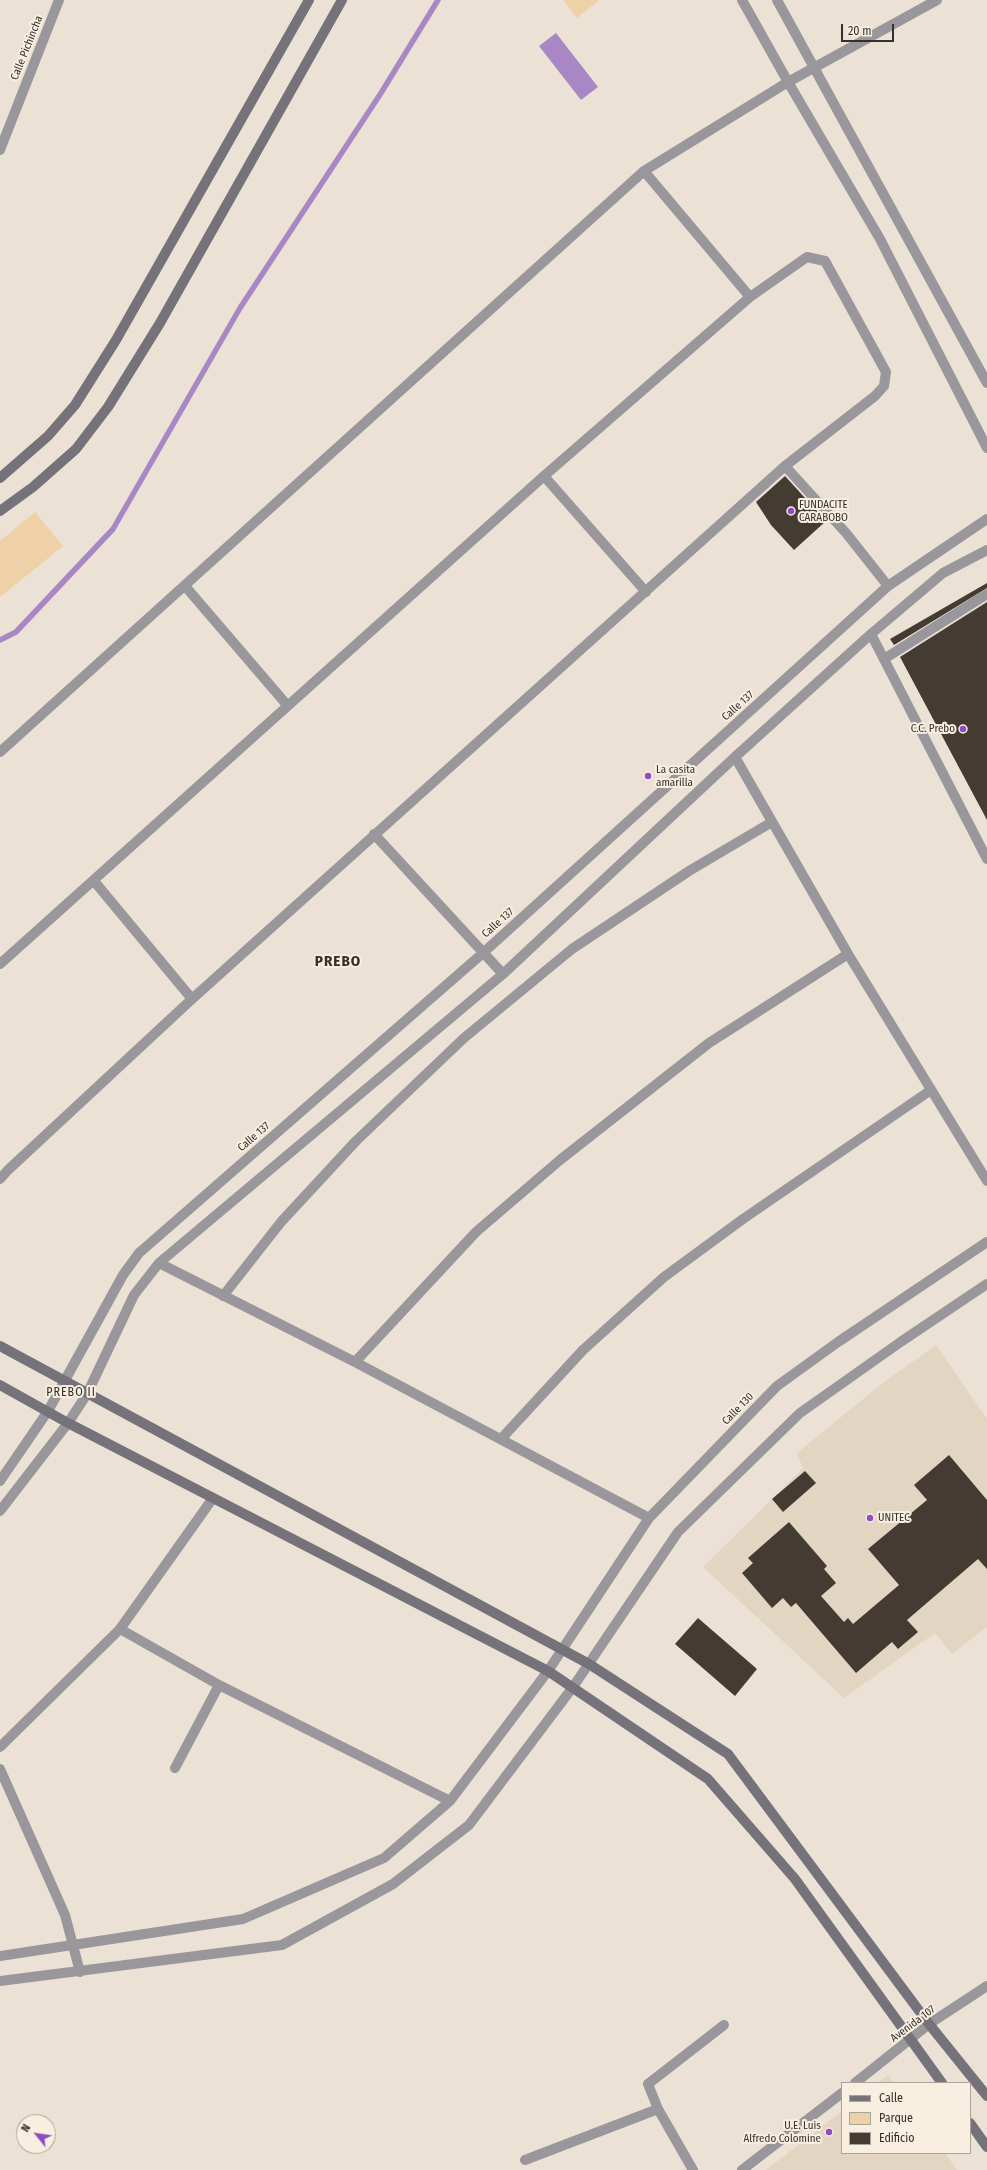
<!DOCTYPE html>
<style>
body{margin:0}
#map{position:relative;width:987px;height:2170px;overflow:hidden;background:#ebe1d4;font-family:"Fira Sans Condensed",sans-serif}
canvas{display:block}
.legend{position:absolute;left:841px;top:2082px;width:130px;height:72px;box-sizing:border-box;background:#f8efe1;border:1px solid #aaa399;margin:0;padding:5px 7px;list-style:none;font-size:12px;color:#34312c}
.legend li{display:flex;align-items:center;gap:8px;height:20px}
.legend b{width:20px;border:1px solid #aaa399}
.north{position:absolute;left:16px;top:2114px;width:40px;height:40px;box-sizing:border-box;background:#f8efe1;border:1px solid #aaa399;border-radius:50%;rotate:300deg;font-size:11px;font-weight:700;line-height:16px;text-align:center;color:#34312c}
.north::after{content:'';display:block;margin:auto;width:14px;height:18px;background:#914cc0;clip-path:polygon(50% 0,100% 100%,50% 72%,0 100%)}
.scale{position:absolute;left:841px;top:24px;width:53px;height:18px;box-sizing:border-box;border:2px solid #34312c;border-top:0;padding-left:5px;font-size:12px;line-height:14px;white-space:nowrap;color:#34312c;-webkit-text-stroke:3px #f8efe1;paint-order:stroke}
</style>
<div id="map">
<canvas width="987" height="2170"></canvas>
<ul class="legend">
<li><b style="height:5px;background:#76727a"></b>Calle</li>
<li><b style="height:11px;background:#eed1a6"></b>Parque</li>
<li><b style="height:11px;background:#443c32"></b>Edificio</li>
</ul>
<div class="north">N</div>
<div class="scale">20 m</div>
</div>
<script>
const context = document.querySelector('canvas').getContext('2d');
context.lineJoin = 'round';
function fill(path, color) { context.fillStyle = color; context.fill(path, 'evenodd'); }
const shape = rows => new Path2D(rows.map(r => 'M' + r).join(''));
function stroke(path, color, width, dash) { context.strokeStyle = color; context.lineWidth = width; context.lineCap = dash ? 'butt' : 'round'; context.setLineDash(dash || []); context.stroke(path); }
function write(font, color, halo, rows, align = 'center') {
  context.font = font + ' "Fira Sans Condensed",sans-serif'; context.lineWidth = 4; context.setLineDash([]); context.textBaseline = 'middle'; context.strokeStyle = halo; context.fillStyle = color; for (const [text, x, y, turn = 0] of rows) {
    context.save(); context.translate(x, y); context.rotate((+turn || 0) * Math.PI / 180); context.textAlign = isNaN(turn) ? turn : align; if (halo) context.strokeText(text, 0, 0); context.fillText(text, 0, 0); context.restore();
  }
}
fill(shape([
 [936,1345,987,1419,987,1627,952,1654,935,1633,844,1698,703,1567,803,1468,797,1453,884,1382],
 [888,2075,894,2083,877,2083],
 [842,2111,842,2153,945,2153,957,2170,766,2170]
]), '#e2d6c2');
fill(shape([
 [563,0,599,0,577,18],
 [35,512,63,546,0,597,0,541]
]), '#eed1a6');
fill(shape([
 [556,33,598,87,581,100,539,46]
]), '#a987c5');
stroke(shape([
 [0,640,16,632,113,529,240,308,381,93,438,0]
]), '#a987c5', 5.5);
fill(shape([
 [785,476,826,521,794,550,771,525,756,502],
 [987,583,987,588,894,645,890,639],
 [987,602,987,820,900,657],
 [949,1455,987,1500,987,1569,978,1559,907,1620,918,1632,898,1649,892,1642,856,1673,796,1603,791,1607,783,1598,772,1608,742,1573,753,1563,748,1558,789,1522,827,1566,824,1569,836,1583,821,1596,844,1622,848,1618,853,1624,899,1585,868,1549,927,1500,914,1485],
 [805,1471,816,1483,783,1512,772,1499],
 [698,1618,757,1669,735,1696,675,1644]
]), '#443c32');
stroke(shape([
 [884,659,987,594]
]), '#99969c', 10);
stroke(shape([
 [742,0,788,82,880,239,987,448],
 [777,0,987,383],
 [0,150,59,0],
 [644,171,750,297],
 [785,466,846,533,888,586],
 [544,476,646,592],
 [185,586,287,705],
 [871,634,987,859],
 [0,752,644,171,788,82,937,0],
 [735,757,848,954,987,1181],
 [374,834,503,974],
 [94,881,192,999],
 [0,964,544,476,750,297,807,257,825,261,886,372,884,386,875,396,785,466,192,999,8,1170,0,1179],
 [159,1263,355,1362,649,1518],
 [223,1296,281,1222,356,1141,464,1038,572,949,689,871,772,822],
 [355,1362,476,1232,560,1160,709,1043,848,954],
 [501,1439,583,1350,664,1277,743,1219,931,1090],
 [0,1481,48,1411,123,1275,139,1253,483,953,888,586,987,519],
 [0,1511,68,1423,87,1394,134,1295,159,1263,503,974,735,757,871,634,943,573,987,550],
 [120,1629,219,1685,450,1801],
 [0,1747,120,1629,213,1498],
 [175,1768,219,1685],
 [0,1769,65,1915,80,1972],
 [0,1956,243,1919,384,1858,450,1801,548,1671,649,1518,777,1386,838,1342,987,1242],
 [0,1981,282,1945,393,1884,469,1825,573,1687,678,1532,800,1413,902,1341,987,1284],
 [855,2083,929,2024,987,1986],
 [525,2160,658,2109],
 [693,2170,658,2109,648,2084,724,2025],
 [742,2170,842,2093]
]), '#99969c', 10);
stroke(shape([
 [0,478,48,436,75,405,116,340,309,0],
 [0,511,33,487,76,449,108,407,160,323,342,0],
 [0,1346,589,1664,728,1754,929,2024,987,2096],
 [0,1385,68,1423,548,1671,708,1779,795,1879,942,2083],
 [970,2123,987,2147]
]), '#76727a', 10);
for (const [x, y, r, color] of [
 [791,511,4,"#914cc0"],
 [963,729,4,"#914cc0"],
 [648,776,4,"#914cc0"],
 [870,1518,4,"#914cc0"],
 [829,2132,4,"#914cc0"]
]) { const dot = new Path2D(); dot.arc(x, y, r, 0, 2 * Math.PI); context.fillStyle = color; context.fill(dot); stroke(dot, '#f8efe1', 1.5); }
write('11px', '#34312c', '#f8efe1', [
 ["Calle Pichincha",27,48,-68],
 ["Calle 137",738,706,-42],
 ["Calle 137",498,923,-42],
 ["Calle 137",254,1137,-41],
 ["Calle 130",738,1409,-46],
 ["Avenida 107",913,2024,-37]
]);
write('11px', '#34312c', '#f8efe1', [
 ["FUNDACITE",799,505],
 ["CARABOBO",799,518],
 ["C.C. Prebo",955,729,"right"],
 ["La casita",656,770],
 ["amarilla",656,783],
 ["UNITEC",878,1518],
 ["U.E. Luis",821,2126,"right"],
 ["Alfredo Colomine",821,2139,"right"]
], 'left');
context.letterSpacing = '1px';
write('12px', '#34312c', '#f8efe1', [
 ["PREBO II",71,1393]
]);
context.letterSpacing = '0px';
context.letterSpacing = '1px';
write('bold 15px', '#34312c', '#f8efe1', [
 ["PREBO",338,962]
]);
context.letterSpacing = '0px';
</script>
